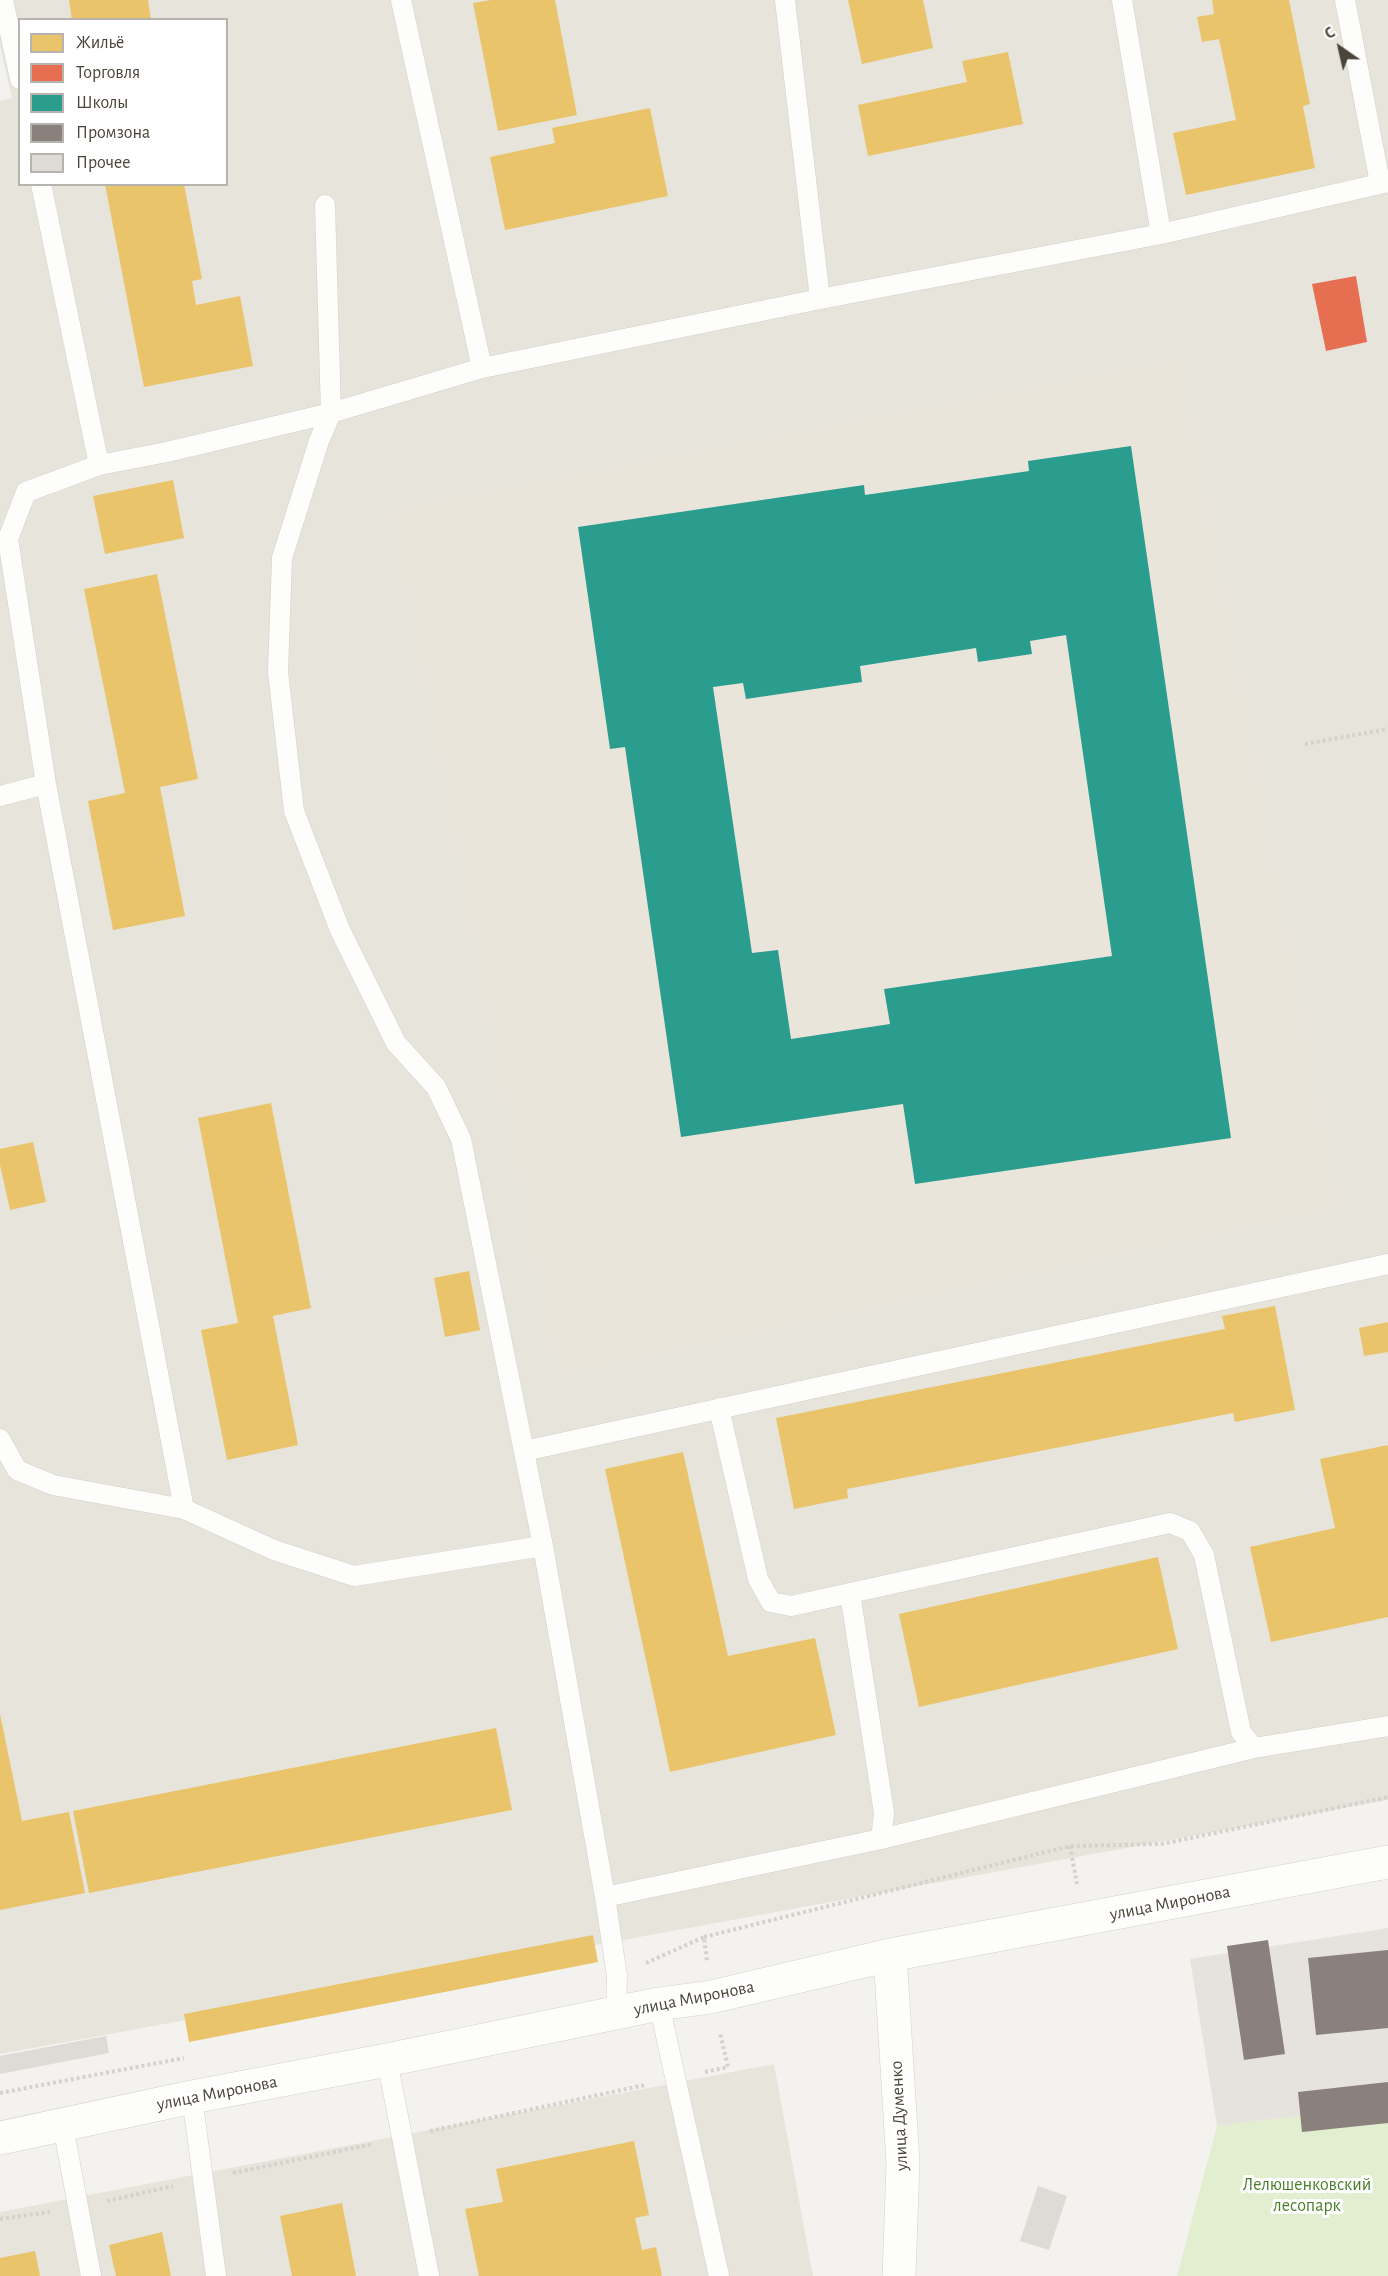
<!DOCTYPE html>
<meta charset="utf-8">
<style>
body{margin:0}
#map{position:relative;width:1388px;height:2276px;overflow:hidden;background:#f4f2ee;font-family:"Alegreya Sans",sans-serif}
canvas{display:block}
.legend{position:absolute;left:18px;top:18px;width:210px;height:168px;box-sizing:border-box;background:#fff;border:2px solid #b7b4b0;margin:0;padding:8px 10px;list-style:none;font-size:18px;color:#4b4439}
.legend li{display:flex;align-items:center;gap:12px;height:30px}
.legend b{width:30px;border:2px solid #b7b4b0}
.north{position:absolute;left:1310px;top:18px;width:60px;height:60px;-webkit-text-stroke:4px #fff;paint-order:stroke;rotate:326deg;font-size:16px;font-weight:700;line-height:24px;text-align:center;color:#4b4439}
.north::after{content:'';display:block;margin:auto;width:21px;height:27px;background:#4b4439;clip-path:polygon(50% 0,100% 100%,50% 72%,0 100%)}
</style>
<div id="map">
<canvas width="1388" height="2276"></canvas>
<ul class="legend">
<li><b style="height:16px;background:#e9c46a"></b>Жильё</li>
<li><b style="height:16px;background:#e76f51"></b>Торговля</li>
<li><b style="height:16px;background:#2a9d8f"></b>Школы</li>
<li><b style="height:16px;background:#8a817c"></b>Промзона</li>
<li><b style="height:16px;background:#dedbd6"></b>Прочее</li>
</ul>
<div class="north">С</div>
</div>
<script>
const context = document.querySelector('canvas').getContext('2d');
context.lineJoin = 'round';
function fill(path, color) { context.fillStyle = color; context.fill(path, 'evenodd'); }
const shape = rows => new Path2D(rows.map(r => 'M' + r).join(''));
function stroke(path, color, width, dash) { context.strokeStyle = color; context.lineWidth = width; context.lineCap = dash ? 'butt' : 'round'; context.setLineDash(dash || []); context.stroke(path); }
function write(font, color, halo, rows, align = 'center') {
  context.font = font + ' "Alegreya Sans",sans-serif'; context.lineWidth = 6; context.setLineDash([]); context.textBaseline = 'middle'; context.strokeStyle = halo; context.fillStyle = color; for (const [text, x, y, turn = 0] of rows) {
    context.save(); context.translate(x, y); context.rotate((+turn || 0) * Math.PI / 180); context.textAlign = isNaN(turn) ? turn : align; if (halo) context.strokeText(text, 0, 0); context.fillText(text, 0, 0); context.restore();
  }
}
fill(shape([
 [0,0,1388,0,1388,1800,0,2054,0,101,12,98,0,46],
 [20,20,226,20,226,184,20,184],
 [774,2064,813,2276,0,2276,0,2212]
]), '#e7e4dc');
fill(shape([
 [1388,1928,1388,2105,1217,2126,1190,1959]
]), '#e6e2de');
fill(shape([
 [1180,359,1339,1208,557,1375,391,510]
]), '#eae5da');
fill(shape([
 [1388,2105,1388,2276,1177,2276,1217,2126]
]), '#e1eecf');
fill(shape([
 [69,0,148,0,151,20,72,20],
 [491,0,555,0,577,115,498,131,473,3],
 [848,0,923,0,933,48,862,64],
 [1212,0,1289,0,1310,104,1303,106,1315,168,1186,195,1173,133,1236,120,1219,39,1202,42,1197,17,1214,14],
 [1008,52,1023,124,868,156,858,105,967,82,962,61],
 [650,108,668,196,505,230,490,157,555,143,552,128],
 [105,184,184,184,202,279,192,281,196,305,240,296,253,366,144,387],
 [173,480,184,538,105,554,93,496],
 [157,574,198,779,160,787,185,916,113,930,88,801,125,793,84,589],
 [271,1103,311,1308,273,1316,298,1445,227,1460,201,1330,238,1323,198,1118],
 [33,1142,46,1202,10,1210,0,1165,0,1149],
 [469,1271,480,1330,445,1337,434,1278],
 [1275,1306,1295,1410,1235,1422,1233,1413,847,1489,848,1498,794,1509,776,1418,1225,1329,1222,1316],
 [1388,1322,1388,1352,1364,1356,1359,1328],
 [1388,1445,1388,1617,1271,1642,1250,1547,1335,1528,1320,1459],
 [683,1452,728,1656,815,1638,836,1735,670,1772,605,1469],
 [1158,1557,1178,1649,919,1707,899,1614],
 [0,1714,22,1821,69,1812,85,1893,0,1910],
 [496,1728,512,1810,89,1893,73,1811],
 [593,1935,598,1962,189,2042,184,2014],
 [634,2141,649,2215,635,2218,642,2250,656,2247,662,2276,479,2276,465,2209,503,2202,496,2169],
 [342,2203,356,2276,292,2276,280,2216],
 [162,2232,171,2276,116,2276,109,2245],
 [35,2251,40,2276,0,2276,0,2258]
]), '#e9c46a');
fill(shape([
 [1356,276,1367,342,1326,351,1312,284]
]), '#e76f51');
fill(shape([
 [1131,446,1231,1138,915,1184,903,1104,681,1137,625,747,610,749,578,527,864,485,865,495,1029,471,1028,461],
 [1066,635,1112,956,884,989,890,1024,791,1039,778,950,752,953,713,687,743,683,746,699,862,682,860,666,976,648,978,662,1032,654,1030,641]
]), '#2a9d8f');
fill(shape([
 [1268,1940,1285,2054,1244,2060,1227,1946],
 [1388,1950,1388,2028,1316,2035,1308,1958],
 [1388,2082,1388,2123,1302,2132,1298,2092]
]), '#8a817c');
fill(shape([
 [106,2036,109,2053,0,2074,0,2056],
 [1038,2186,1067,2196,1049,2250,1020,2241]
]), '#dedbd6');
const service = shape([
 [3,0,20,79],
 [401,0,482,368],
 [785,0,820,299],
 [1122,0,1161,234],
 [1345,0,1380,183],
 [41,184,99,465],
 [325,205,331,413,319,441,282,558,278,672,294,811,340,930,396,1043,436,1087,461,1139,543,1546,605,1897,617,1976,616,2013],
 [0,796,46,784],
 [719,1408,758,1579,771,1602,791,1606,1170,1523,1190,1531,1204,1555,1241,1732,1254,1748,1388,1726],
 [0,1439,17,1470,53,1485,184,1509,274,1550,354,1576,543,1546],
 [524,1451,1388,1264],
 [184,1509,46,784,8,539,26,492,99,465,167,452,331,413,482,368,820,299,1161,234,1388,182],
 [881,1839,1254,1748],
 [605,1897,881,1839,884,1813,850,1593],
 [659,2004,719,2276],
 [387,2060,429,2276],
 [192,2097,216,2276],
 [63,2126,91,2276]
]);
const minor = shape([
 [890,1955,903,2163,899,2276],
 [0,2138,192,2097,387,2060,659,2004,711,1997,890,1955,1388,1862]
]);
stroke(service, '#d2d0cb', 21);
stroke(minor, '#d2d0cb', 34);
stroke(shape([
 [1305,744,1388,729],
 [1070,1846,1077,1884],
 [704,1937,1070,1846,1162,1844,1388,1797],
 [646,1963,704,1937,707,1961],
 [705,2072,728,2067,720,2033],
 [0,2093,184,2058],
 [430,2131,645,2085],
 [233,2173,373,2144],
 [107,2201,173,2186],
 [0,2219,50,2212]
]), '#d3d2cc', 4, [3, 3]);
stroke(service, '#fdfdfc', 20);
stroke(minor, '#fdfdfc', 33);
write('18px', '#4b4439', '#fff', [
 ["улица Миронова",1170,1903,-11],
 ["улица Миронова",694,1998,-11],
 ["улица Миронова",217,2093,-11],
 ["улица Думенко",899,2116,-93]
]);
write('18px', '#4a7f2a', '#fff', [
 ["Лелюшенковский",1307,2185],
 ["лесопарк",1307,2206]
]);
</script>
